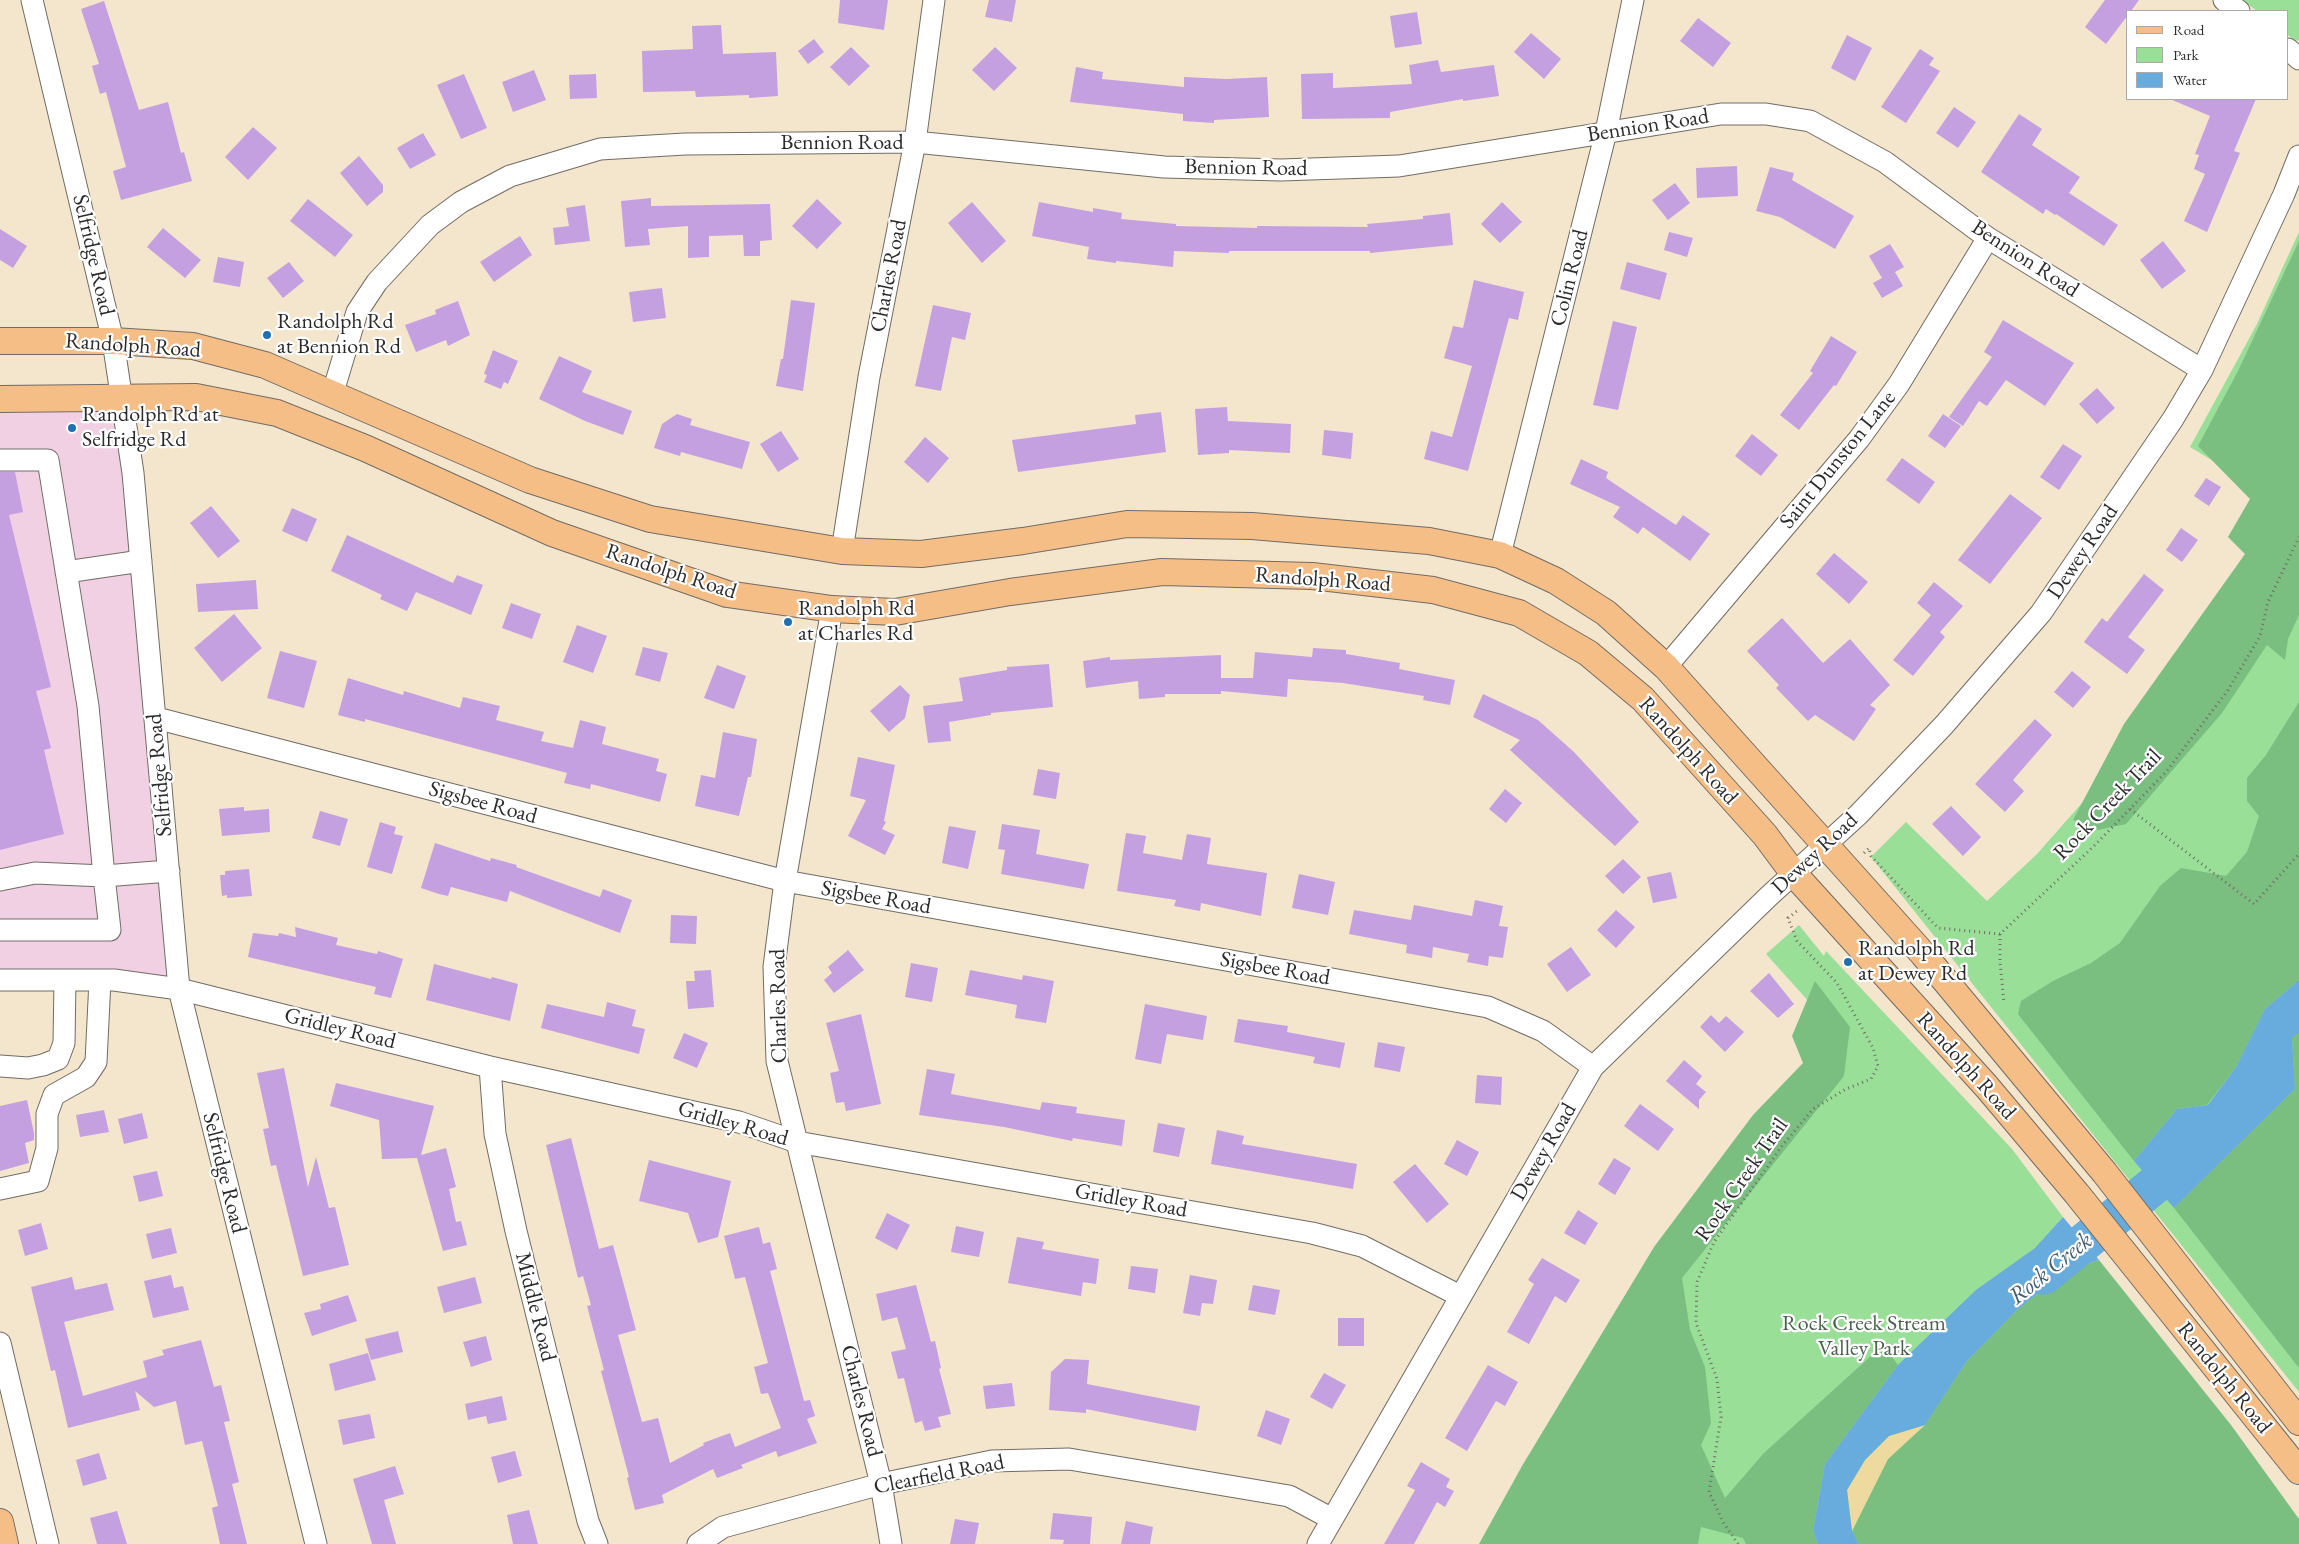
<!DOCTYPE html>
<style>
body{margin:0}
#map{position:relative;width:2299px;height:1544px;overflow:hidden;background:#f4e5cd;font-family:"EB Garamond",serif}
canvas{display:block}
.legend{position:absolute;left:2126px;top:10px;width:162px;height:90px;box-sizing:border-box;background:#fff;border:1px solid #aaa;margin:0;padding:6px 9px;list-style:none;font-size:15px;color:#2b2b2b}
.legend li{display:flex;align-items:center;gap:10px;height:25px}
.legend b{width:25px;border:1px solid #aaa}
</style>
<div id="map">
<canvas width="2299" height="1544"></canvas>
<ul class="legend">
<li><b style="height:6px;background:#f6be87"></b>Road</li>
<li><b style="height:14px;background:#99df98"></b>Park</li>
<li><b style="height:14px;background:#68abdd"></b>Water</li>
</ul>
</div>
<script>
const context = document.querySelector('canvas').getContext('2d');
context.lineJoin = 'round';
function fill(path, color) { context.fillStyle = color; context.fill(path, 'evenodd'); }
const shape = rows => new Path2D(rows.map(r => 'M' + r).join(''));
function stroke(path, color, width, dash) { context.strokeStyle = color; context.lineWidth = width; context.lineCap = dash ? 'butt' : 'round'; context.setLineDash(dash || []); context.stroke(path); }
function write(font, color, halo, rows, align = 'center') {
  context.font = font + ' "EB Garamond",serif'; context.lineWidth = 4.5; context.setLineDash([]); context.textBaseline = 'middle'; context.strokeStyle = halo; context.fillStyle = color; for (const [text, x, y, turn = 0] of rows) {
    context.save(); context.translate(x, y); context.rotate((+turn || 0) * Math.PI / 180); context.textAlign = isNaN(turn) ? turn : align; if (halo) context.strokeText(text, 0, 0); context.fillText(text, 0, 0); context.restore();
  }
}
fill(shape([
 [120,397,179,989,0,980,0,399]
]), '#f1d0e3');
fill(shape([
 [2242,0,2299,0,2299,40,2295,41,2288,35,2288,11,2257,11],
 [2299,232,2299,1392,1871,857,1906,822,1987,901,2037,854,2104,778,2291,508,2190,447,2257,324],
 [1799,925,1824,956,1826,951,2012,1149,2063,1217,2047,1235,2294,1544,1500,1544,1660,1259,1848,1045,1766,954]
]), '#99df98');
fill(shape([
 [2299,241,2299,615,2288,639,2285,660,2267,645,2222,713,2126,824,2098,830,2073,820,2124,724,2245,554,2228,537,2250,499,2198,446,2238,371],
 [2299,702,2299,980,2265,1009,2236,1067,2207,1105,2177,1109,2134,1161,2018,1014,2021,1001,2053,981,2091,963,2120,943,2160,886,2181,868,2226,876,2247,852,2259,816,2247,801,2247,778,2266,755],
 [1815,981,1850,1027,1844,1076,1682,1278,1690,1330,1705,1367,1711,1423,1701,1445,1725,1498,1764,1453,1883,1345,1898,1365,1825,1464,1813,1531,1818,1544,1746,1544,1743,1538,1701,1527,1698,1544,1479,1544,1522,1466,1654,1247,1753,1115,1803,1063,1792,1036],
 [2299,1032,2299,1368,2174,1208,2295,1089,2292,1038],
 [2099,1260,2231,1425,2299,1519,2299,1544,1859,1544,1852,1531,1888,1459,1925,1425,1967,1361,2017,1310,2068,1270]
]), '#7abe80');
fill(shape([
 [1925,1425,1888,1459,1852,1531,1847,1490,1865,1460,1889,1436]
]), '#eeda9e');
fill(shape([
 [2299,980,2299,1032,2292,1038,2295,1089,2174,1208,2134,1161,2177,1109,2208,1105,2236,1067,2265,1009],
 [2063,1217,2099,1260,2068,1270,2017,1310,1967,1361,1925,1425,1889,1436,1865,1460,1847,1490,1852,1531,1859,1544,1818,1544,1813,1531,1825,1464,1898,1365,1976,1290,2035,1248]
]), '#68abdd');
stroke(shape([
 [2044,1275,2196,1151]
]), '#68abdd', 39);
fill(shape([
 [840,0,888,0,884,30,838,23],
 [989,0,1016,0,1012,22,985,17],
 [2105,0,2139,0,2131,11,2128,11,2128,15,2106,44,2085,27],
 [104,1,139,110,168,102,181,153,184,152,192,181,121,200,113,171,126,167,106,92,100,94,92,66,99,64,81,9],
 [1417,12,1422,44,1395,48,1390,16],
 [1698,18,1731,43,1713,67,1680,41],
 [721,25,723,54,776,52,778,96,749,98,749,95,696,97,695,91,643,92,642,51,693,49,692,26],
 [1531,33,1561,59,1544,79,1514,52],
 [1847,35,1872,48,1855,81,1831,68],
 [814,39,824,52,808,64,798,51],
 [851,47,870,66,849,86,830,67],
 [995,47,1017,68,994,91,972,70],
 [1920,49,1934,58,1929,65,1940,71,1906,123,1881,107],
 [1438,60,1441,72,1494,65,1499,96,1463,101,1463,99,1390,112,1390,118,1302,119,1301,74,1333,73,1333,88,1412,84,1409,65],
 [1076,67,1103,72,1102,79,1184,87,1184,77,1226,79,1267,77,1269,117,1214,120,1214,123,1183,121,1183,114,1070,102],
 [534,70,546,100,513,112,502,82],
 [464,74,487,128,461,139,437,85],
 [596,74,597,98,570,99,569,75],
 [2170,99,2256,99,2234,151,2240,153,2207,232,2184,221,2205,174,2194,169,2199,155,2195,154,2210,116],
 [1954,107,1976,122,1958,148,1936,133],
 [2019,114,2042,129,2032,145,2080,177,2069,193,2118,225,2104,246,2056,214,2055,215,2046,209,2043,214,1981,172],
 [253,127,277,148,248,180,225,157],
 [423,133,436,155,410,169,397,148],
 [359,156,383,185,383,192,367,206,340,173],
 [1737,166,1738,196,1697,198,1696,168],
 [1770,167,1794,173,1792,180,1854,216,1835,249,1780,217,1756,211],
 [1675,183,1690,203,1668,220,1652,200],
 [651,198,651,206,770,204,772,240,760,241,760,256,744,256,743,235,709,236,709,257,688,258,688,226,648,229,650,245,625,247,621,201],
 [308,199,353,235,335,257,290,221],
 [817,199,842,223,817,249,792,226],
 [972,202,1006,241,982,263,948,223],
 [1039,202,1093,212,1093,208,1122,213,1121,219,1176,224,1176,226,1257,228,1257,226,1368,227,1367,224,1423,219,1423,216,1450,213,1453,245,1370,253,1370,251,1229,251,1229,253,1174,251,1173,267,1116,261,1116,263,1087,259,1089,247,1032,236],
 [1502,202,1522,222,1500,243,1481,224],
 [585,205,590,241,555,245,553,228,569,226,566,208],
 [163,228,201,260,185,278,147,247],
 [0,229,27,246,13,268,0,260],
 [1669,232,1693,238,1687,257,1664,250],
 [520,236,532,255,494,282,480,262],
 [2163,241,2186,271,2162,289,2140,260],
 [1890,244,1904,267,1895,272,1903,286,1882,298,1873,283,1882,278,1869,256],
 [218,257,244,262,240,287,213,282],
 [289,262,304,281,283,298,267,278],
 [1627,262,1667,273,1660,300,1620,289],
 [1474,280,1524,292,1518,320,1509,318,1468,471,1424,459,1431,431,1452,437,1472,366,1444,358,1453,326,1463,328],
 [662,288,666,318,633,322,629,292],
 [791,300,815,303,803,391,776,386,781,359,783,359],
 [458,301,470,335,448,346,446,340,416,352,405,325,436,314,435,310],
 [933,305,971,313,965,340,952,337,941,391,915,386],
 [2003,320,2074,363,2045,406,2006,380,1987,406,1979,401,1963,426,1949,417,1992,357,1984,352],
 [1613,321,1637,327,1618,410,1593,405],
 [1831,336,1857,352,1836,386,1834,385,1799,430,1780,415,1813,373,1810,371],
 [493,350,518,361,508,384,504,382,501,389,484,382,487,375,484,374],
 [559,356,592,371,582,392,632,411,623,435,585,421,539,399],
 [2097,388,2115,408,2097,424,2079,404],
 [1227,407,1228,421,1291,424,1290,453,1229,450,1229,453,1198,455,1195,409],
 [1161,412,1166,452,1018,472,1012,440,1136,424,1135,415],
 [677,414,692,419,690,425,750,442,742,469,681,452,680,456,654,448,662,424],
 [1943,414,1961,426,1945,448,1928,436],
 [1324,430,1353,433,1351,459,1322,455],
 [781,431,799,459,778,472,760,444],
 [1752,434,1778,455,1761,476,1735,456],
 [925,437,949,458,928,483,904,462],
 [2063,444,2082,456,2059,490,2040,477],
 [1902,458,1935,482,1919,504,1886,480],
 [1581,459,1608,472,1606,478,1676,525,1683,515,1710,534,1690,561,1643,527,1638,534,1613,517,1620,507,1570,484],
 [0,472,15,472,23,512,9,515,51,687,36,691,51,748,44,750,64,834,0,850],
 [2206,478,2221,487,2209,506,2194,496],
 [2010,494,2042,518,1990,584,1958,560],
 [211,506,240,541,218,558,190,523],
 [292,508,317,519,307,542,282,531],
 [2181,528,2198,540,2182,562,2166,550],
 [347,535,453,583,457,575,483,585,471,615,416,592,407,611,380,599,382,595,331,571],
 [1834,553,1868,582,1849,604,1816,574],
 [2144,574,2164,590,2128,637,2145,650,2127,674,2084,642,2102,618,2107,622],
 [256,580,258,609,198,612,196,584],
 [1934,582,1963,606,1940,632,1945,637,1913,676,1893,660,1931,615,1917,603],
 [511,603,541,614,532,639,502,628],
 [234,614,262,648,222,682,194,648],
 [1782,618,1823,663,1850,639,1890,685,1870,705,1876,709,1854,741,1815,715,1808,721,1776,688,1779,685,1747,651],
 [577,625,607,636,593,673,563,662],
 [643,647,668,653,660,682,635,675],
 [1313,648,1346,650,1346,654,1400,663,1399,669,1455,680,1450,705,1423,700,1424,696,1343,683,1288,679,1287,697,1221,691,1221,694,1165,694,1165,697,1139,699,1138,681,1086,688,1083,661,1110,657,1110,660,1221,655,1221,678,1253,678,1255,652,1312,657],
 [280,651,317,661,304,708,267,698],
 [1049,664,1053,707,991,713,991,715,949,722,951,741,928,743,923,706,963,701,959,678,1007,670,1007,667],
 [717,665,746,676,734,709,704,698],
 [2072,671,2091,687,2073,708,2054,692],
 [348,678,403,695,404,691,460,708,463,697,500,706,496,720,544,732,541,741,573,748,580,720,606,727,602,744,659,759,656,771,667,774,660,802,591,784,590,789,564,783,567,773,365,719,365,722,338,715],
 [900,685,910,695,905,718,889,732,870,711],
 [1483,694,1538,720,1574,752,1639,822,1615,846,1510,750,1520,740,1473,717],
 [2035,719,2052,735,2013,780,2024,791,2005,812,1975,784],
 [723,732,757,739,751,777,748,777,739,816,695,806,701,775,715,778],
 [858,757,895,765,884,821,886,822,882,829,895,835,885,855,848,836,866,800,850,796],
 [1038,769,1060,773,1056,799,1033,795],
 [1505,789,1522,803,1506,823,1489,809],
 [1951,806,1981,837,1963,856,1932,824],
 [244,807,244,811,269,809,270,832,222,836,219,809],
 [320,811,348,819,340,846,312,838],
 [380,822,396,827,394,834,403,836,392,874,367,867],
 [1002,824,1040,830,1036,854,1089,864,1084,889,1001,874,1005,850,998,849],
 [949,826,976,831,968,869,942,863],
 [1126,833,1146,836,1143,853,1182,860,1187,834,1211,838,1207,864,1267,873,1261,916,1201,903,1200,911,1174,906,1176,900,1117,891],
 [435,843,490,861,491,858,517,865,516,867,600,897,603,889,632,900,620,933,510,891,507,902,451,887,448,896,439,894,421,888],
 [1623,859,1641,877,1623,894,1605,876],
 [249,869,252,896,227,898,227,895,222,896,220,875,225,875,225,871],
 [1671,872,1677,898,1653,903,1647,877],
 [1299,874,1335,882,1328,915,1292,908],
 [1475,900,1503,906,1499,926,1508,927,1503,958,1489,956,1488,966,1467,962,1469,954,1433,947,1432,958,1406,953,1407,945,1349,934,1354,910,1411,920,1414,905,1472,916],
 [1616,910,1635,927,1616,948,1597,930],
 [671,915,697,916,696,944,670,943],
 [295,927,338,938,336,945,377,954,378,951,403,959,391,998,374,994,376,987,248,957,253,933,278,936,279,933,296,937],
 [1571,947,1591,975,1567,992,1547,964],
 [848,950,864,970,834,993,824,980,832,973,828,967],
 [911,963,938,968,932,1002,905,997],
 [434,964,491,979,492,977,518,984,510,1021,426,1000],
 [711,970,714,1007,688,1009,686,981,695,981,694,971],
 [970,970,1022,980,1023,975,1054,981,1046,1023,1015,1018,1017,1005,965,995],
 [1769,973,1794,1004,1778,1018,1750,991],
 [607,1002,636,1010,632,1026,645,1029,639,1054,541,1028,547,1004,604,1017],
 [1145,1004,1207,1016,1203,1040,1167,1034,1161,1064,1135,1059],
 [861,1014,881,1104,846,1111,844,1102,836,1103,830,1073,839,1071,826,1023],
 [1711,1015,1719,1023,1726,1016,1744,1032,1725,1052,1700,1027],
 [1238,1019,1288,1026,1287,1032,1345,1043,1340,1068,1313,1063,1315,1057,1234,1042],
 [684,1033,708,1043,697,1068,673,1058],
 [1378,1042,1405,1047,1400,1072,1374,1067],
 [1684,1060,1702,1076,1696,1084,1706,1092,1699,1100,1699,1109,1666,1081],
 [284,1068,308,1187,316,1157,329,1208,335,1207,349,1265,303,1276,276,1165,271,1166,263,1129,269,1128,257,1073],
 [927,1069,955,1074,951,1094,1040,1110,1042,1102,1077,1107,1076,1113,1125,1120,1122,1146,1073,1138,1072,1141,1004,1127,919,1115],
 [1477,1075,1502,1077,1501,1105,1475,1103],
 [336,1083,434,1106,421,1155,446,1148,456,1187,449,1189,456,1222,461,1221,467,1245,443,1251,417,1158,382,1159,379,1120,330,1106],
 [27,1100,34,1133,34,1140,25,1143,29,1163,0,1171,0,1106],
 [1640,1104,1674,1129,1658,1151,1624,1126],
 [104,1110,109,1132,80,1137,76,1115],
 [142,1113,148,1138,124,1144,118,1119],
 [1158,1123,1185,1128,1179,1157,1153,1152],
 [1217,1130,1244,1136,1242,1144,1357,1164,1353,1189,1211,1164],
 [571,1138,599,1249,613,1245,636,1330,618,1335,642,1422,658,1418,670,1463,704,1445,703,1443,730,1433,735,1447,781,1428,768,1393,761,1394,754,1367,768,1363,745,1277,735,1279,724,1236,759,1227,763,1244,770,1242,777,1269,770,1271,804,1401,810,1400,815,1416,807,1419,817,1443,778,1457,776,1451,741,1465,743,1468,717,1478,713,1469,662,1495,664,1503,635,1510,627,1478,629,1477,601,1371,604,1370,587,1306,591,1305,583,1276,578,1278,546,1145],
 [1457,1140,1479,1152,1467,1176,1444,1164],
 [1614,1158,1631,1168,1615,1195,1598,1184],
 [649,1160,731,1181,718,1237,698,1243,688,1213,639,1201],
 [1415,1164,1449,1204,1427,1223,1393,1182],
 [157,1171,163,1196,139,1202,133,1176],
 [1578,1210,1598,1223,1585,1245,1564,1233],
 [887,1213,910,1225,897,1250,875,1238],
 [41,1223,48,1249,25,1256,18,1230],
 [956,1226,984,1232,979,1257,951,1252],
 [171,1228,177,1253,152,1259,146,1234],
 [1017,1237,1044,1242,1042,1249,1099,1259,1096,1284,1083,1282,1081,1296,1008,1283],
 [1542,1258,1580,1280,1566,1303,1555,1296,1529,1344,1507,1332,1534,1284,1528,1280],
 [1131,1266,1158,1269,1155,1293,1128,1289],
 [171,1275,174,1288,183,1286,189,1310,153,1318,144,1281],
 [1190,1275,1217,1280,1213,1304,1202,1303,1200,1316,1183,1313],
 [72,1277,75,1290,107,1283,114,1310,64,1322,83,1396,147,1377,143,1361,164,1355,162,1350,201,1340,214,1387,221,1385,230,1421,224,1422,239,1482,232,1484,247,1544,220,1544,212,1508,218,1506,202,1441,185,1445,176,1401,154,1407,135,1391,140,1410,68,1428,55,1370,51,1371,31,1287],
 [475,1277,482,1303,444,1313,437,1287],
 [916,1285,931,1342,935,1341,941,1368,939,1369,951,1414,938,1417,941,1427,925,1431,922,1421,915,1423,904,1378,898,1379,891,1352,906,1349,897,1317,882,1321,876,1294],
 [1253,1285,1280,1290,1275,1315,1248,1310],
 [348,1295,357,1321,312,1336,304,1313,321,1309,320,1304],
 [1338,1318,1364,1318,1364,1346,1338,1346],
 [398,1331,403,1352,371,1360,365,1339],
 [486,1336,492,1360,471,1367,463,1342],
 [368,1353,376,1380,335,1391,329,1364],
 [1065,1359,1089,1360,1087,1384,1200,1406,1196,1431,1086,1409,1086,1413,1049,1410,1051,1372],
 [1488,1365,1518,1382,1505,1406,1496,1401,1467,1451,1445,1438],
 [1324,1373,1346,1385,1332,1409,1310,1397],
 [1012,1383,1015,1406,986,1409,983,1386],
 [502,1396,507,1420,488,1424,486,1416,468,1420,465,1404],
 [1266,1410,1290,1419,1281,1445,1257,1436],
 [370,1414,375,1438,343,1445,338,1420],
 [515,1451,522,1476,498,1483,491,1457],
 [99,1453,107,1479,83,1486,76,1460],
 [1421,1462,1450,1479,1446,1487,1454,1491,1445,1507,1437,1502,1414,1544,1384,1544,1415,1490,1407,1486],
 [395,1466,404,1494,384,1500,396,1544,372,1544,353,1479],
 [529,1510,538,1544,513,1544,507,1515],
 [117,1511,127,1544,97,1544,90,1518],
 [1053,1513,1092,1517,1090,1544,1063,1544,1064,1540,1050,1539],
 [955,1519,979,1523,975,1544,950,1544],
 [1126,1521,1153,1527,1150,1544,1121,1544]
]), '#c5a0e0');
const minor = shape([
 [32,0,113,341,133,473,179,989,316,1544],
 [2224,0,2239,11],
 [2288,49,2299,59],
 [333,392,357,312,377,282,430,225,461,202,510,176,600,149,685,144,915,142,1164,167,1281,170,1399,166,1721,114,1766,114,1810,121,1885,162,1988,238,2202,370],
 [0,460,48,460,88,706,104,876,169,871],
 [842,551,869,377,915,142,934,0],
 [1500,555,1606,132,1633,0],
 [66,572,141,561],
 [832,609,785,881,774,967,777,1061,881,1484,891,1544],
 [1666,667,1859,439,1899,384,1988,238],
 [156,718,785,881,1488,1007,1543,1031,1593,1067],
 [0,880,35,873,104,876,110,930,0,930],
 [0,980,114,980,179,989,490,1067,739,1122,797,1142,1312,1233,1362,1246,1460,1296],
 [0,1066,28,1068,43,1065,58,1059,64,1043,65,980],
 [490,1067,495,1134,516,1231,588,1521,597,1544],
 [0,1189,38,1181,47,1148,47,1114,54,1095,86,1077,96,1062,100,980],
 [0,1343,48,1544],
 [698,1544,723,1527,881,1484,992,1461,1069,1459,1289,1496,1332,1519],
 [1318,1544,1593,1067,1769,896,1858,815,1944,725,2041,613,2173,419,2202,370,2284,194,2299,156]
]);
const major = shape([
 [0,341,113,341,193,346,265,365,530,480,650,519,842,551,921,554,1023,541,1127,524,1252,526,1429,541,1500,555,1556,581,1606,613,1666,667,1923,954,2104,1172,2299,1422],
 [0,399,196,397,277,413,365,448,552,533,727,594,832,609,895,612,1010,592,1162,572,1312,576,1433,590,1519,613,1588,653,1643,699,1765,835,1794,874,1987,1087,2077,1194,2299,1471],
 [0,1522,5,1544]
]);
stroke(minor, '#716c64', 23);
stroke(major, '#716c64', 28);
stroke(shape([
 [2130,809,2254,904,2299,854],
 [1864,853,1869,848,1871,856,1938,928,2000,934,2093,847,2166,772,2228,690,2260,636,2268,602,2299,537],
 [2000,934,2000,962,2004,1003],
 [1738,1544,1723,1522,1709,1492,1721,1417,1717,1379,1696,1323,1697,1282,1714,1242,1782,1146,1813,1109,1846,1089,1871,1079,1878,1066,1873,1048,1837,983,1797,941,1788,918,1797,911]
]), '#716c64', 3, [1, 4]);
stroke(minor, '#fff', 21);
stroke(major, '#f6be87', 26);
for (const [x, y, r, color] of [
 [267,335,5,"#1f6fb2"],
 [72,428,5,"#1f6fb2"],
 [788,622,5,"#1f6fb2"],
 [1848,962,5,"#1f6fb2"]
]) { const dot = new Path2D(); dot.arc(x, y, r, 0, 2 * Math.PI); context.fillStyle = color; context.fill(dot); stroke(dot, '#fff', 2); }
write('22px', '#2b2b2b', '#fff', [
 ["Bennion Road",1648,126,-9],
 ["Bennion Road",842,143],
 ["Bennion Road",1246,168,1],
 ["Selfridge Road",93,255,77],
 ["Bennion Road",2025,259,33],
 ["Charles Road",889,276,-79],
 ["Colin Road",1570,278,-76],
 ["Randolph Road",133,346,4],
 ["Saint Dunston Lane",1838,460,-51],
 ["Dewey Road",2083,552,-56],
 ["Randolph Road",671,572,18],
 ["Randolph Road",1323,580,4],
 ["Randolph Road",1688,751,48],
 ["Selfridge Road",160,775,-95],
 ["Sigsbee Road",483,803,15],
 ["Rock Creek Trail",2108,805,-46],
 ["Dewey Road",1815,854,-43],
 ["Sigsbee Road",876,898,10],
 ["Sigsbee Road",1275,969,10],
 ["Charles Road",779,1006,-91],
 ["Gridley Road",340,1029,14],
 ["Randolph Road",1966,1066,48],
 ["Gridley Road",733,1124,16],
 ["Dewey Road",1544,1152,-60],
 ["Selfridge Road",224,1173,76],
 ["Rock Creek Trail",1742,1180,-55],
 ["Gridley Road",1131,1201,10],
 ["Middle Road",535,1307,76],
 ["Randolph Road",2224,1378,51],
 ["Charles Road",861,1401,76],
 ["Clearfield Road",939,1475,-11]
]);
write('22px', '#2b2b2b', '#fff', [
 ["Randolph Rd",277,322],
 ["at Bennion Rd",277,347],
 ["Randolph Rd at",82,415],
 ["Selfridge Rd",82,440],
 ["Randolph Rd",798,609],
 ["at Charles Rd",798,634],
 ["Randolph Rd",1858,949],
 ["at Dewey Rd",1858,974]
], 'left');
write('22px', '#4c614c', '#fff', [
 ["Rock Creek Stream",1864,1324],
 ["Valley Park",1864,1349]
]);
write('italic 24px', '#435e72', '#fff', [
 ["Rock Creek",2051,1269,-39]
]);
</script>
